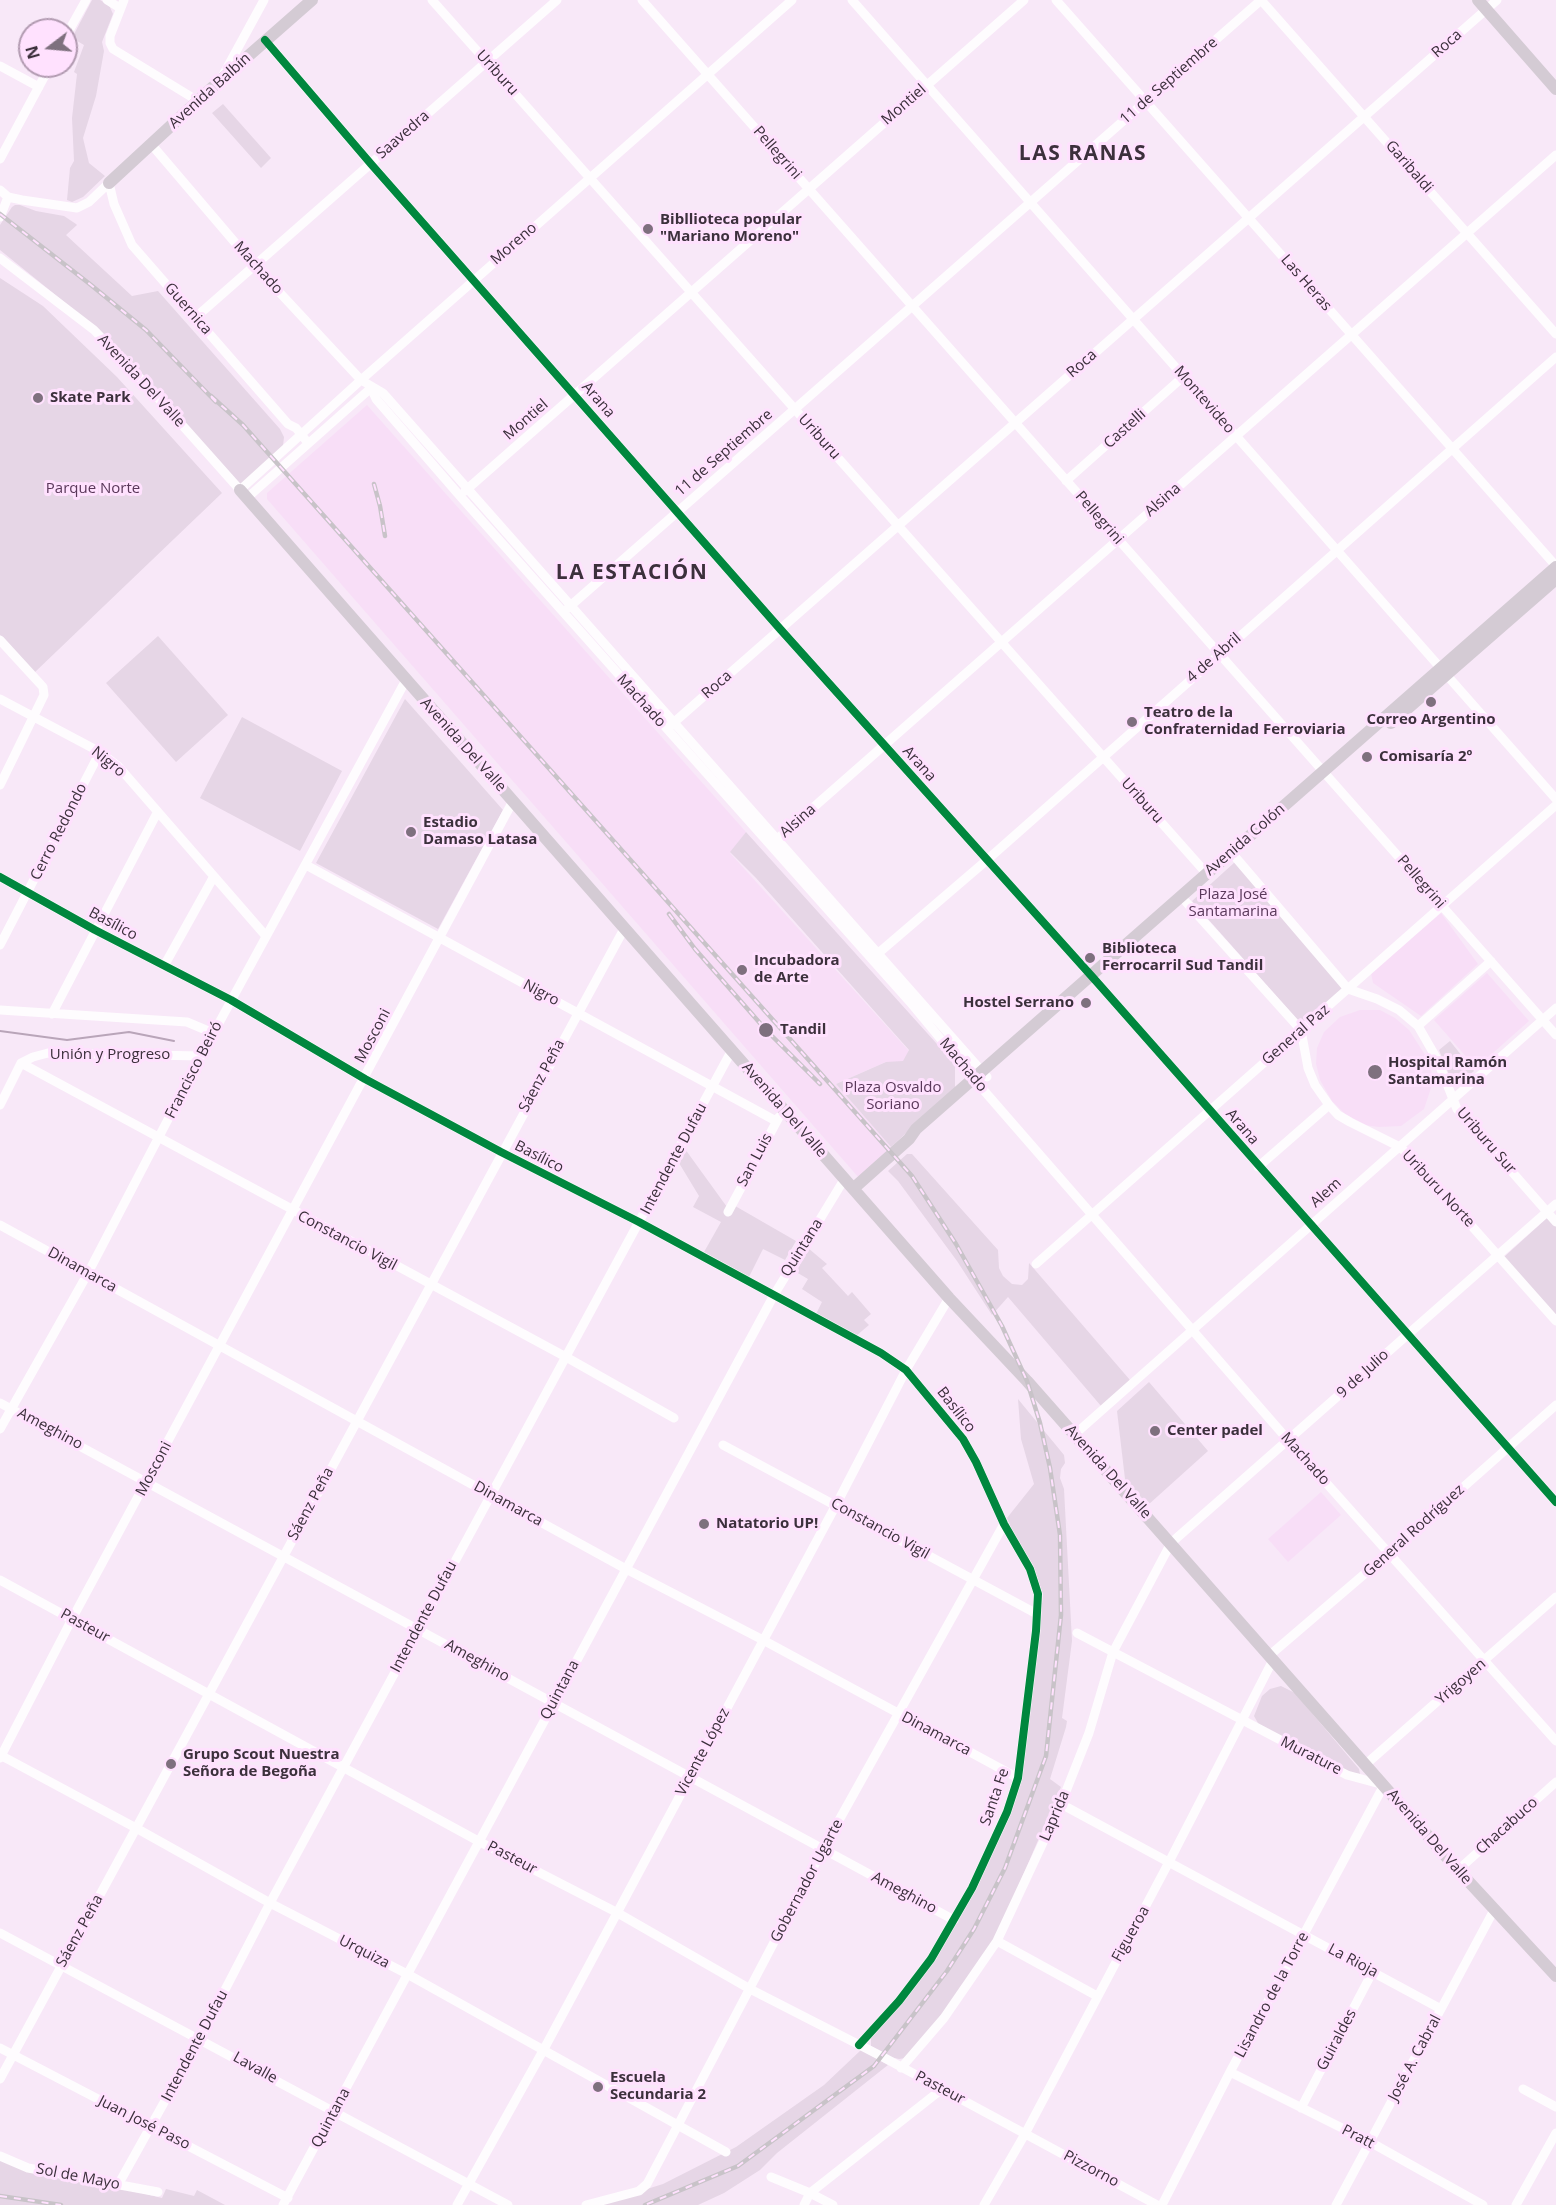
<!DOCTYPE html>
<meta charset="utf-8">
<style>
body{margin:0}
#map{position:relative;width:1556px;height:2205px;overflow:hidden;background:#f8e8f8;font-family:"Open Sans",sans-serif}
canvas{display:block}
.north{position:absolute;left:18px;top:18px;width:60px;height:60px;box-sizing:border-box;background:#ffe1fe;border:2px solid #b19ab0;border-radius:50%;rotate:254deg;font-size:16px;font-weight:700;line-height:24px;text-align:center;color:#3c303c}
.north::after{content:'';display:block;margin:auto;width:21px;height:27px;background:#7e707e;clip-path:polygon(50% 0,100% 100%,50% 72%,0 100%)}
</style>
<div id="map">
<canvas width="1556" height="2205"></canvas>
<div class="north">N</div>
</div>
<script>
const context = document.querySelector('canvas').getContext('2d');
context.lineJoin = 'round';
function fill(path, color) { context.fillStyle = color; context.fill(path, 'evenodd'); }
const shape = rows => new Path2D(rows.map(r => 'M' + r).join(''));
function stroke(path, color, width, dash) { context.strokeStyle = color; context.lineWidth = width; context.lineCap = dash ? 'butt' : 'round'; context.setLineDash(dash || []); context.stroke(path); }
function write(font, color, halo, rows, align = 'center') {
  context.font = font + ' "Open Sans",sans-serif'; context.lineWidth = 6; context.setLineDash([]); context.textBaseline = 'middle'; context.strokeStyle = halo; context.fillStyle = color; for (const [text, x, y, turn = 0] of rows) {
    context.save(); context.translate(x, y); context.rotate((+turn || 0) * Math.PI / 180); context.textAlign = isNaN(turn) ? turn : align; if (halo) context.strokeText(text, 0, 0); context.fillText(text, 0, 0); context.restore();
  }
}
fill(shape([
 [367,405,746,832,730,853,909,1051,903,1062,886,1062,836,1084,891,1147,859,1178,267,499,267,493],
 [1441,913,1478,964,1421,1016,1373,983,1371,973],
 [1487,973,1529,1021,1476,1068,1434,1020],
 [1360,1010,1380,1010,1395,1018,1409,1030,1431,1064,1432,1085,1424,1109,1401,1126,1379,1127,1364,1125,1346,1115,1332,1101,1320,1080,1316,1064,1317,1048,1324,1032,1340,1017],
 [1321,1492,1341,1515,1288,1562,1268,1539]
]), '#f8def7');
fill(shape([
 [92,0,100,0,109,5,113,14,102,42,104,51,96,96,83,138,89,163,105,176,83,197,72,202,67,200,70,168,74,161,72,118,77,74,74,72,84,45,72,38],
 [223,104,271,158,261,168,212,113],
 [15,205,20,205,36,211,64,216,76,224,77,225,66,235,132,296,158,291,280,429,284,437,283,446,239,486,100,331,0,250,0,225,12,207],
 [0,278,43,306,117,377,222,493,34,673,0,635],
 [158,636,228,715,176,762,106,683],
 [405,699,503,810,438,929,316,863],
 [242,717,342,771,300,851,200,798],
 [746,832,955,1064,955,1088,891,1147,836,1084,886,1062,903,1061,909,1050,756,878,730,852],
 [1235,862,1343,988,1302,1025,1192,901],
 [1450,1041,1474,1071,1460,1082,1450,1077,1439,1050],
 [685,1149,727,1207,730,1203,796,1241,785,1260,763,1249,749,1277,704,1252,721,1222,693,1207,699,1196,679,1163],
 [907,1154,912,1154,998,1250,999,1268,1003,1276,1012,1284,1022,1285,1028,1279,1029,1263,1130,1380,1101,1406,1008,1297,992,1315,957,1261,898,1181,888,1171],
 [1548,1217,1556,1226,1556,1315,1504,1257],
 [808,1248,827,1264,822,1268,848,1296,852,1292,871,1314,864,1320,869,1325,856,1336,816,1314,822,1302,802,1289,808,1279,796,1272],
 [1149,1382,1208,1451,1148,1505,1125,1479,1117,1411],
 [1018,1399,1064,1455,1065,1463,1061,1469,1060,1478,1064,1489,1072,1641,1062,1718,1067,1721,1066,1727,1050,1779,1061,1787,999,1931,942,2016,906,2058,899,2059,890,2057,871,2046,871,2038,932,1964,1010,1811,1036,1662,1043,1594,1033,1565,1014,1535,1007,1518,1034,1484,1021,1439],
 [1281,1686,1295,1693,1359,1769,1360,1774,1352,1773,1259,1725,1254,1716,1262,1696,1270,1689],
 [861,2050,888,2065,777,2153,760,2170,724,2193,698,2205,596,2205,663,2184,736,2147,824,2085],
 [0,2159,162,2198,166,2189,194,2196,197,2190,225,2205,0,2205]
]), '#e6d6e6');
stroke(shape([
 [0,1031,67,1040,129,1032,174,1041]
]), '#b9a5b9', 2);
stroke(shape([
 [107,0,120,8],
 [124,0,110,36,110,43,113,49,198,101],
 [432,0,1207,874],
 [642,0,1556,1035],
 [852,0,1556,799],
 [1056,0,1556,566],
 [1261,0,1556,334],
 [66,36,86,0],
 [265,40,371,164,781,630,1096,981,1556,1502],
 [0,66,39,87],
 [222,77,264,0],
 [151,144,255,266,361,380,383,393,987,1077],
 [0,159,50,66],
 [109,183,114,204,132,245,288,424,296,428,308,443],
 [0,190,8,197,22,200,77,208,89,202,109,183],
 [0,217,8,197],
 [0,258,94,330,142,380,240,490,361,380,792,0],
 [196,317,557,0],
 [371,388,376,399,460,496,910,1002,973,1078,1288,1440,1556,1741],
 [1066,481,1184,376],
 [465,491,1024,0],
 [247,498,371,388],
 [568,608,1261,0],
 [0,640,43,687,44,695,0,785],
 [0,699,100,752,118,766,265,935],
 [671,725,1497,0],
 [774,842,1556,155],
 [1231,852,1348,989,1377,999,1399,1010,1418,1026,1437,1059,1457,1109,1556,1222],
 [306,865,776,1121],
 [0,877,95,930,231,1000,365,1079,501,1152,639,1222,881,1353,906,1370,963,1439,976,1462,1004,1524,1030,1569,1038,1594,1036,1631,1018,1778,1007,1812,972,1888,931,1959,899,2001,859,2045],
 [1186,902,1301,1030,1308,1068,1315,1085,1329,1105,1338,1115,1350,1122,1398,1146,1407,1153,1556,1321],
 [0,945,100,752],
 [875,956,987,860,1556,357],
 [164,966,213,878],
 [0,1010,187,1022,213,1033],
 [52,1014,157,813],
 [1418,1026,1491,961],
 [21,1063,566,1357,674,1418],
 [21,1063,33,1057,48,1053,201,1056],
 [0,1105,21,1063],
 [1258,1167,1329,1105],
 [728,1212,779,1117],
 [0,1225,626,1569,763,1640,1018,1778],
 [1036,1264,1556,805],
 [0,1403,954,1920],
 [0,1429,88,1273,201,1056,406,680],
 [1074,1435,1556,1008],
 [723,1445,1037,1614],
 [0,1580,480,1842,616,1912,750,1989,881,2056,1157,2205],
 [1077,1633,1347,1775,1384,1785,1230,2072,1162,2205],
 [1270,1655,1389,1553,1556,1405],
 [0,1755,136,1828,270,1903,409,1975,726,2152],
 [0,1758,72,1619,513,801],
 [1365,1765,1556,1597],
 [1061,1804,1441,2009],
 [1458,1870,1556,1782],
 [0,1933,508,2205],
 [997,1941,1097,1996],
 [0,2048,288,2198],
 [901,2068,944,2018,997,1941,1061,1804,1089,1733,1113,1652,1171,1543,1556,1204],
 [1230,2072,1370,2142,1483,2205],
 [0,2079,624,929],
 [1523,2089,1556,2107],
 [1301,2108,1373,1971],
 [0,2156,28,2168,158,2192],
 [771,2177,810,2193,833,2205],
 [118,2185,200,2038,270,1903,732,1050],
 [283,2205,774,1295,845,1178],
 [457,2205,544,2049,836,1505,906,1370,949,1298],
 [586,2205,639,2191,647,2184,823,1849,1004,1524],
 [804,2205,810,2193,942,2089],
 [984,2205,1025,2134,1169,1862,1273,1660],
 [1336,2205,1494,1910],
 [1516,2205,1556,2133]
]), '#fefcfe', 9);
stroke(shape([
 [1478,0,1556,89],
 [109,183,213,87,312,0],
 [240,490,949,1298,1027,1381,1458,1870,1556,1976],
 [1391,723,1556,579],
 [854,1188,909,1139,916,1129,1556,567]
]), '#d4cbd4', 12);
const rail = shape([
 [0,214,91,285,146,330,216,402],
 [211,396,243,425,912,1176,956,1244,1002,1326,1027,1381,1040,1423,1050,1468,1060,1535,1061,1615,1046,1756,1005,1868,974,1929,947,1971,874,2066,738,2166,645,2205],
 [374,484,380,506,385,536],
 [669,914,695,949,766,1030,820,1084],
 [0,2196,61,2205]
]);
stroke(rail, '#c8c3c8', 4.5);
stroke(rail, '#ffe1fe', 2, [7]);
stroke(shape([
 [265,40,371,164,781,630,1096,981,1556,1502],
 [0,877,95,930,231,1000,365,1079,501,1152,639,1222,881,1353,906,1370,963,1439,976,1462,1004,1524,1030,1569,1038,1594,1036,1631,1018,1778,1007,1812,972,1888,931,1959,899,2001,859,2045]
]), '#00873e', 8);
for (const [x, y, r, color] of [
 [648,229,6,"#7e707e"],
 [38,398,6,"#7e707e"],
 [1431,702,6,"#7e707e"],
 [1132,722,6,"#7e707e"],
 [1367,757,6,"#7e707e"],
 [411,832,6,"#7e707e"],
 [1090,958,6,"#7e707e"],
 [742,970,6,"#7e707e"],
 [1086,1003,6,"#7e707e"],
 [766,1030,8,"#7e707e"],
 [1375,1072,8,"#7e707e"],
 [1155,1431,6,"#7e707e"],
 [704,1524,6,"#7e707e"],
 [171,1764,6,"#7e707e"],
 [598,2087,6,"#7e707e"]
]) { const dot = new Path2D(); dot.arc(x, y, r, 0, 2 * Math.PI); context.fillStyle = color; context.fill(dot); stroke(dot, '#ffe1fe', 2); }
write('15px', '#3c303c', '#ffe1fe', [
 ["Roca",1447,44,-41],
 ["Uriburu",497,73,48],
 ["11 de Septiembre",1169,81,-41],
 ["Avenida Balbín",210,91,-42],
 ["Montiel",904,105,-41],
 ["Saavedra",403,135,-41],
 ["Pellegrini",777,153,49],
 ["Garibaldi",1409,167,49],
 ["Moreno",514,244,-41],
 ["Machado",258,268,48],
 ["Las Heras",1306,283,49],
 ["Guernica",188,309,49],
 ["Roca",1082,364,-41],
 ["Avenida Del Valle",141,381,47],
 ["Arana",598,400,49],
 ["Montevideo",1204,400,49],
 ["Montiel",526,420,-41],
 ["Castelli",1125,429,-42],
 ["Uriburu",819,437,48],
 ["11 de Septiembre",724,453,-41],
 ["Alsina",1163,500,-41],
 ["Pellegrini",1099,518,49],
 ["4 de Abril",1214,658,-41],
 ["Roca",717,685,-41],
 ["Machado",641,701,48],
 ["Avenida Del Valle",463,745,48],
 ["Nigro",108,762,39],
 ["Arana",919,764,48],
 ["Uriburu",1142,801,48],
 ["Alsina",798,821,-41],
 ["Cerro Redondo",59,832,-63],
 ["Avenida Colón",1245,840,-41],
 ["Pellegrini",1421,882,49],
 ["Basílico",113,924,28],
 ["Nigro",541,993,28],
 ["General Paz",1296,1035,-41],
 ["Mosconi",373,1036,-62],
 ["Unión y Progreso",110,1055],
 ["Machado",963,1065,50],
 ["Francisco Beiró",194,1070,-63],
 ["Sáenz Peña",542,1076,-62],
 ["Avenida Del Valle",784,1110,49],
 ["Arana",1242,1127,49],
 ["Uriburu Sur",1486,1141,49],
 ["Basílico",539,1157,27],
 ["Intendente Dufau",674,1159,-62],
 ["San Luis",755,1160,-62],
 ["Uriburu Norte",1438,1189,47],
 ["Alem",1326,1193,-42],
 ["Constancio Vigil",347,1241,28],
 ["Quintana",802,1248,-58],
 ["Dinamarca",82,1270,29],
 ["9 de Julio",1363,1374,-42],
 ["Basílico",956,1410,52],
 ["Ameghino",50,1429,28],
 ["Machado",1305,1459,48],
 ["Mosconi",154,1469,-62],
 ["Avenida Del Valle",1108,1472,48],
 ["Sáenz Peña",311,1504,-62],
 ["Dinamarca",508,1504,29],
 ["Constancio Vigil",880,1529,29],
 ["General Rodríguez",1414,1531,-42],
 ["Intendente Dufau",424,1617,-62],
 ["Pasteur",85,1626,29],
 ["Ameghino",477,1661,29],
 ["Yrigoyen",1461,1682,-41],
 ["Quintana",560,1690,-62],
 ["Dinamarca",936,1734,28],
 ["Vicente López",703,1752,-62],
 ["Murature",1311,1756,27],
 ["Santa Fe",995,1797,-71],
 ["Laprida",1055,1816,-67],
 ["Chacabuco",1507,1826,-42],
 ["Avenida Del Valle",1429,1837,49],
 ["Pasteur",512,1858,28],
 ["Gobernador Ugarte",807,1881,-62],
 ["Ameghino",904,1893,28],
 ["Sáenz Peña",80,1931,-61],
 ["Figueroa",1131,1934,-61],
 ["Urquiza",364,1952,27],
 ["La Rioja",1353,1961,28],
 ["Lisandro de la Torre",1272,1995,-62],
 ["Guiraldes",1337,2040,-62],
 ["Intendente Dufau",195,2046,-62],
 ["José A. Cabral",1415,2058,-62],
 ["Lavalle",255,2068,29],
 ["Pasteur",940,2088,28],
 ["Quintana",331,2118,-62],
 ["Juan José Paso",144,2123,27],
 ["Pratt",1358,2137,27],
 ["Pizzorno",1091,2169,28],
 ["Sol de Mayo",78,2177,11]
]);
write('bold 15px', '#3c303c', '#ffe1fe', [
 ["Bibllioteca popular",660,220],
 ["\"Mariano Moreno\"",660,237],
 ["Skate Park",50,398],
 ["Teatro de la",1144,713],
 ["Confraternidad Ferroviaria",1144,730],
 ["Correo Argentino",1431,720,"center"],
 ["Comisaría 2º",1379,757],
 ["Estadio",423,823],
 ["Damaso Latasa",423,840],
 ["Biblioteca",1102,949],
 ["Ferrocarril Sud Tandil",1102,966],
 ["Incubadora",754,961],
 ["de Arte",754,978],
 ["Hostel Serrano",1074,1003,"right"],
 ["Tandil",780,1030],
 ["Hospital Ramón",1388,1063],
 ["Santamarina",1388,1080],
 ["Center padel",1167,1431],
 ["Natatorio UP!",716,1524],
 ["Grupo Scout Nuestra",183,1755],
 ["Señora de Begoña",183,1772],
 ["Escuela",610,2078],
 ["Secundaria 2",610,2095]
], 'left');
write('15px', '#5a385a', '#ffe1fe', [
 ["Parque Norte",93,489],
 ["Plaza José",1233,895],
 ["Santamarina",1233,912],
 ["Plaza Osvaldo",893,1088],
 ["Soriano",893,1105]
]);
context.letterSpacing = '1.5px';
write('bold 21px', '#3c303c', '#ffe1fe', [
 ["LAS RANAS",1083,154],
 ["LA ESTACIÓN",632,573]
]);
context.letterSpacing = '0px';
</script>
